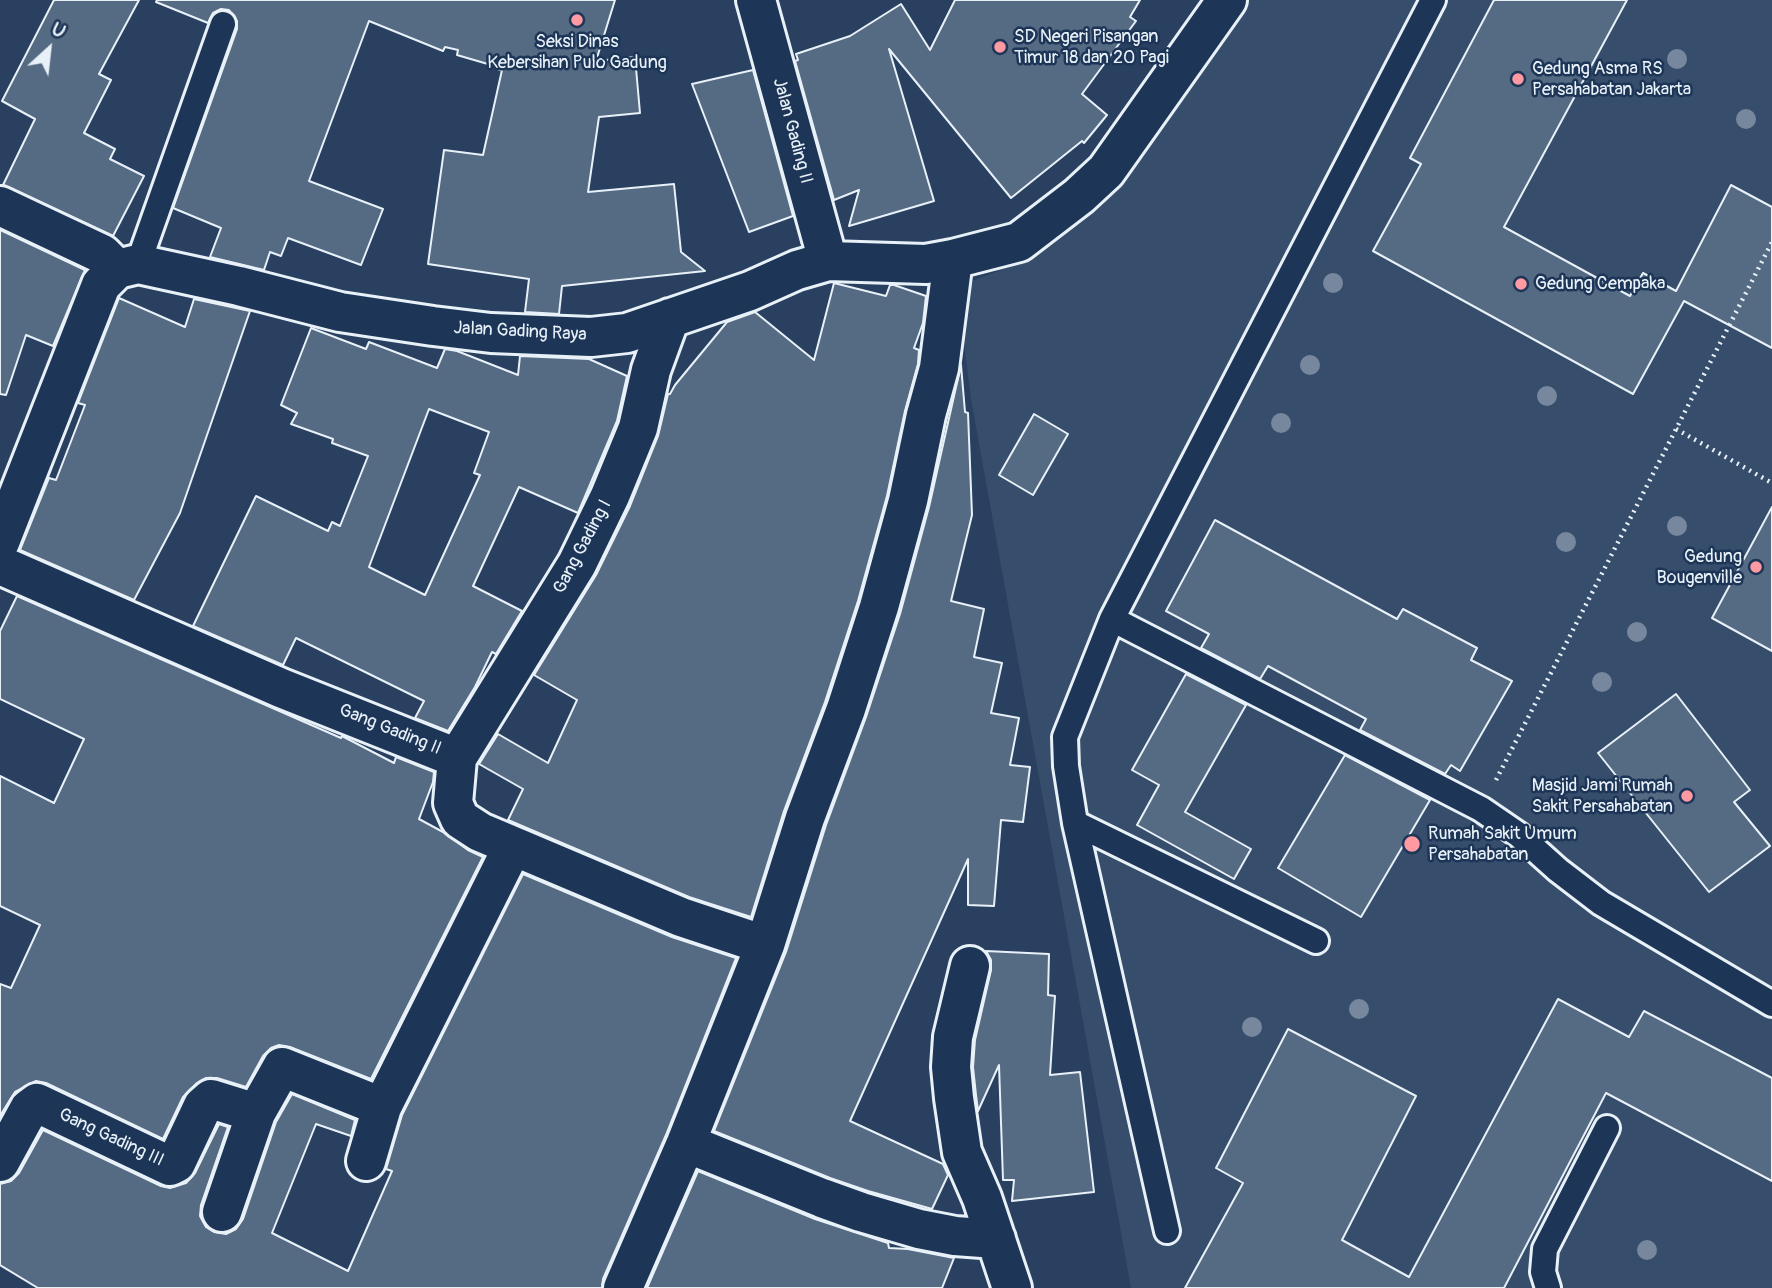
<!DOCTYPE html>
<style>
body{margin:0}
#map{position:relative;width:1772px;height:1288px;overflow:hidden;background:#294061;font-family:Pangolin,sans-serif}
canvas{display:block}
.north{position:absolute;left:14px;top:14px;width:70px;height:70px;-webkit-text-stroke:5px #1d3557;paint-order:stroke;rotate:27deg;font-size:19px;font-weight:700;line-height:28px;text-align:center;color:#e8f1f8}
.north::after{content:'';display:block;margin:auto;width:24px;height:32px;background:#e8f1f8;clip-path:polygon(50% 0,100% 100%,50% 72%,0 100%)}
</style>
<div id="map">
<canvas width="1772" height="1288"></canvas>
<div class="north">U</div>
</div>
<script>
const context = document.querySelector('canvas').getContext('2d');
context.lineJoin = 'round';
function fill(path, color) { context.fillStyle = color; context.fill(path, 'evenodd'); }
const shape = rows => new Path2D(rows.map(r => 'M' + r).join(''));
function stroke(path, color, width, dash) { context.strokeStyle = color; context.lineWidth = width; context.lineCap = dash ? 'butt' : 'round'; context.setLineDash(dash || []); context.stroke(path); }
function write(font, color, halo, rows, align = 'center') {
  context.font = font + ' Pangolin,sans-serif'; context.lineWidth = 5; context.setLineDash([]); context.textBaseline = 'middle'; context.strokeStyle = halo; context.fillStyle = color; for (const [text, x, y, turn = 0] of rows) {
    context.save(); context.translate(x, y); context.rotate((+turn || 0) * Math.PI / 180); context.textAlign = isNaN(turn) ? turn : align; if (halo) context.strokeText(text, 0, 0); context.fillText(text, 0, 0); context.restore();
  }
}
fill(shape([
 [1242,0,1772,0,1772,1288,1131,1288,971,399,957,287,1016,264,1156,131]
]), '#364d6b');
const building = shape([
 [54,0,139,0,99,74,111,80,84,133,115,149,110,159,144,176,113,236,3,185,35,119,2,101,54,0],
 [157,0,615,0,596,61,635,57,640,113,599,117,588,192,674,184,681,252,705,271,562,286,559,314,525,312,529,279,428,264,444,150,483,155,502,70,497,69,498,67,457,55,458,50,445,47,443,51,369,21,309,181,383,209,361,265,288,238,281,256,270,252,264,270,210,257,221,228,173,208,237,29,237,21,229,10,221,9,213,13,208,23,156,2,157,0],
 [955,0,1140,0,1130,17,1136,21,1082,94,1107,115,1084,143,1082,141,1011,198,889,49,934,201,849,226,859,190,834,200,795,61,798,60,796,54,850,36,901,4,930,50,955,0],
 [1494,0,1627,0,1504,227,1630,296,1643,273,1676,291,1731,185,1772,207,1772,348,1684,301,1633,394,1373,251,1421,164,1410,158,1494,0],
 [753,70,793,216,749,232,692,84,753,70],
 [0,230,85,270,53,346,26,335,6,395,0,394,0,230],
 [834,283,886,296,890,285,894,285,926,296,923,323,914,348,919,350,918,364,905,411,887,496,858,601,825,702,784,811,751,917,689,897,508,820,523,789,479,764,498,734,548,763,577,700,534,675,596,575,630,506,658,436,668,394,670,394,675,385,727,322,755,312,814,360,834,283],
 [119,298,185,327,194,299,250,311,180,513,134,600,20,550,49,478,56,480,85,405,78,403,119,298],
 [311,328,366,349,369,342,437,368,445,349,457,351,518,375,520,356,589,359,627,376,617,421,578,513,519,487,473,586,522,611,496,654,492,652,475,687,448,731,415,718,424,701,296,638,283,665,193,626,256,496,328,531,332,522,340,526,368,456,332,443,333,439,291,424,297,413,281,405,311,328],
 [429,409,489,432,474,473,480,475,425,595,369,567,429,409],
 [961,365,965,412,968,413,972,515,951,601,984,609,974,657,1002,663,991,713,1019,718,1010,765,1030,767,1023,822,1001,820,994,906,968,905,968,859,850,1121,943,1164,948,1175,932,1209,868,1191,830,1178,714,1131,786,952,826,825,866,717,900,614,929,507,961,365],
 [1034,414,1068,434,1033,495,999,475,1034,414],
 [1772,507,1772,651,1712,618,1772,507],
 [1215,520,1397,619,1403,609,1477,648,1471,660,1512,681,1460,771,1451,765,1445,774,1360,730,1366,719,1268,666,1260,679,1201,648,1209,634,1166,611,1215,520],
 [17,596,341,738,342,736,394,763,396,757,434,772,433,782,419,819,443,832,468,850,483,857,371,1079,290,1047,279,1045,271,1048,263,1056,246,1087,217,1078,206,1078,197,1083,183,1097,163,1139,46,1083,36,1081,15,1092,0,1116,0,984,11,988,40,925,0,906,0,776,54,803,84,739,0,699,0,631,17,596],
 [1186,674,1246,705,1185,812,1251,849,1234,879,1137,825,1159,785,1132,770,1186,674],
 [1676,694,1750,790,1734,802,1770,846,1709,892,1598,753,1676,694],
 [1345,755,1430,800,1361,917,1278,868,1345,755],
 [523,874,672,937,736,958,666,1135,603,1279,602,1288,38,1288,0,1265,0,1184,11,1181,19,1173,43,1130,161,1186,170,1188,186,1183,195,1173,219,1124,228,1127,201,1205,200,1216,206,1227,214,1232,226,1234,236,1229,243,1219,276,1122,292,1094,355,1120,351,1136,316,1124,272,1233,348,1271,392,1171,386,1169,402,1115,523,874],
 [986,951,1049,954,1048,995,1055,996,1050,1075,1080,1072,1094,1192,1012,1201,1014,1180,1003,1180,999,1065,978,1111,976,1095,973,1067,975,1040,991,970,991,960,986,951],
 [1558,999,1629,1037,1644,1011,1772,1078,1772,1181,1606,1093,1504,1288,1185,1288,1243,1183,1216,1168,1288,1029,1416,1096,1342,1240,1409,1277,1558,999],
 [698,1171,815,1219,888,1243,889,1248,908,1249,954,1258,942,1288,647,1288,698,1171]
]);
fill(building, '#556a83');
stroke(building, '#e8f1f8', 2);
const service = shape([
 [1433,0,1112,619,1481,809,1519,835,1558,870,1601,903,1772,1004],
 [138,264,223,24],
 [1112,619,1065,737,1066,766,1075,823,1167,1231],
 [1075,823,1316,941],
 [1548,1288,1543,1272,1545,1249,1607,1128]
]);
const minor = shape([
 [756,0,828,261],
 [0,206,102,254,117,269],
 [0,542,101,285,117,269,138,264,239,286,340,312,433,326,491,333,591,337,627,333,750,291,797,270,828,261,926,264,953,259,1019,242,1079,196,1106,171,1227,0],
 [0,565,281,688,457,758,453,803,460,819,480,832,681,917,765,945],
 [457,758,577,564,610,496,638,428,651,370,670,318],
 [970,966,953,1037,951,1067,954,1098,962,1152,982,1198,1012,1288],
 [686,1143,822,1198,861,1212,919,1229,955,1236,996,1239],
 [366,1161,382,1107,513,846],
 [0,1162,29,1109,37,1103,170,1166,176,1163,203,1106,211,1099,256,1113,282,1067,382,1107],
 [222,1212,256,1113],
 [623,1288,686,1143,765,945,805,818,846,709,879,607,908,501,926,415,939,368,953,259]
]);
stroke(service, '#e8f1f8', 30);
stroke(minor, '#e8f1f8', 44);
stroke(shape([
 [1676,429,1772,483],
 [1496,780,1772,242]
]), '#e8f1f8', 4.5, [2, 5]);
stroke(service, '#1d3557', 24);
stroke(minor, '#1d3557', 38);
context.fillStyle = '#77889e';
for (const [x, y] of [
 [1677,59],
 [1746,119],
 [1333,283],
 [1310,365],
 [1547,396],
 [1281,423],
 [1677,526],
 [1566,542],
 [1637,632],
 [1602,682],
 [1359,1009],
 [1252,1027],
 [1647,1250]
]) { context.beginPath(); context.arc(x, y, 10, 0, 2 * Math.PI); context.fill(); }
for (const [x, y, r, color] of [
 [577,20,7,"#ff9aa2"],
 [1000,47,7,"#ff9aa2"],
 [1518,79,7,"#ff9aa2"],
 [1521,284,7,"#ff9aa2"],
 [1756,567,7,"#ff9aa2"],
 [1687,796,7,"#ff9aa2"],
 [1412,844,9,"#ff9aa2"]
]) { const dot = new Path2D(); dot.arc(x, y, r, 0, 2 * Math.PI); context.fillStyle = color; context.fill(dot); stroke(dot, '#1d3557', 2.5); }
write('18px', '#e8f1f8', '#1d3557', [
 ["SD Negeri Pisangan",1014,37],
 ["Timur 18 dan 20 Pagi",1014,58],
 ["Seksi Dinas",577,42,"center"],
 ["Kebersihan Pulo Gadung",577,63,"center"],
 ["Gedung Asma RS",1532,69],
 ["Persahabatan Jakarta",1532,90],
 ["Gedung Cempaka",1535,284],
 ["Gedung",1742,557,"right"],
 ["Bougenville",1742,578,"right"],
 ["Masjid Jami Rumah",1673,786,"right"],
 ["Sakit Persahabatan",1673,807,"right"],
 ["Rumah Sakit Umum",1428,834],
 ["Persahabatan",1428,855]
], 'left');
write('18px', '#e8f1f8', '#1d3557', [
 ["Jalan Gading II",792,131,75],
 ["Jalan Gading Raya",520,332,3],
 ["Gang Gading I",583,547,-62],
 ["Gang Gading II",390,730,22],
 ["Gang Gading III",111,1138,25]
]);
</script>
